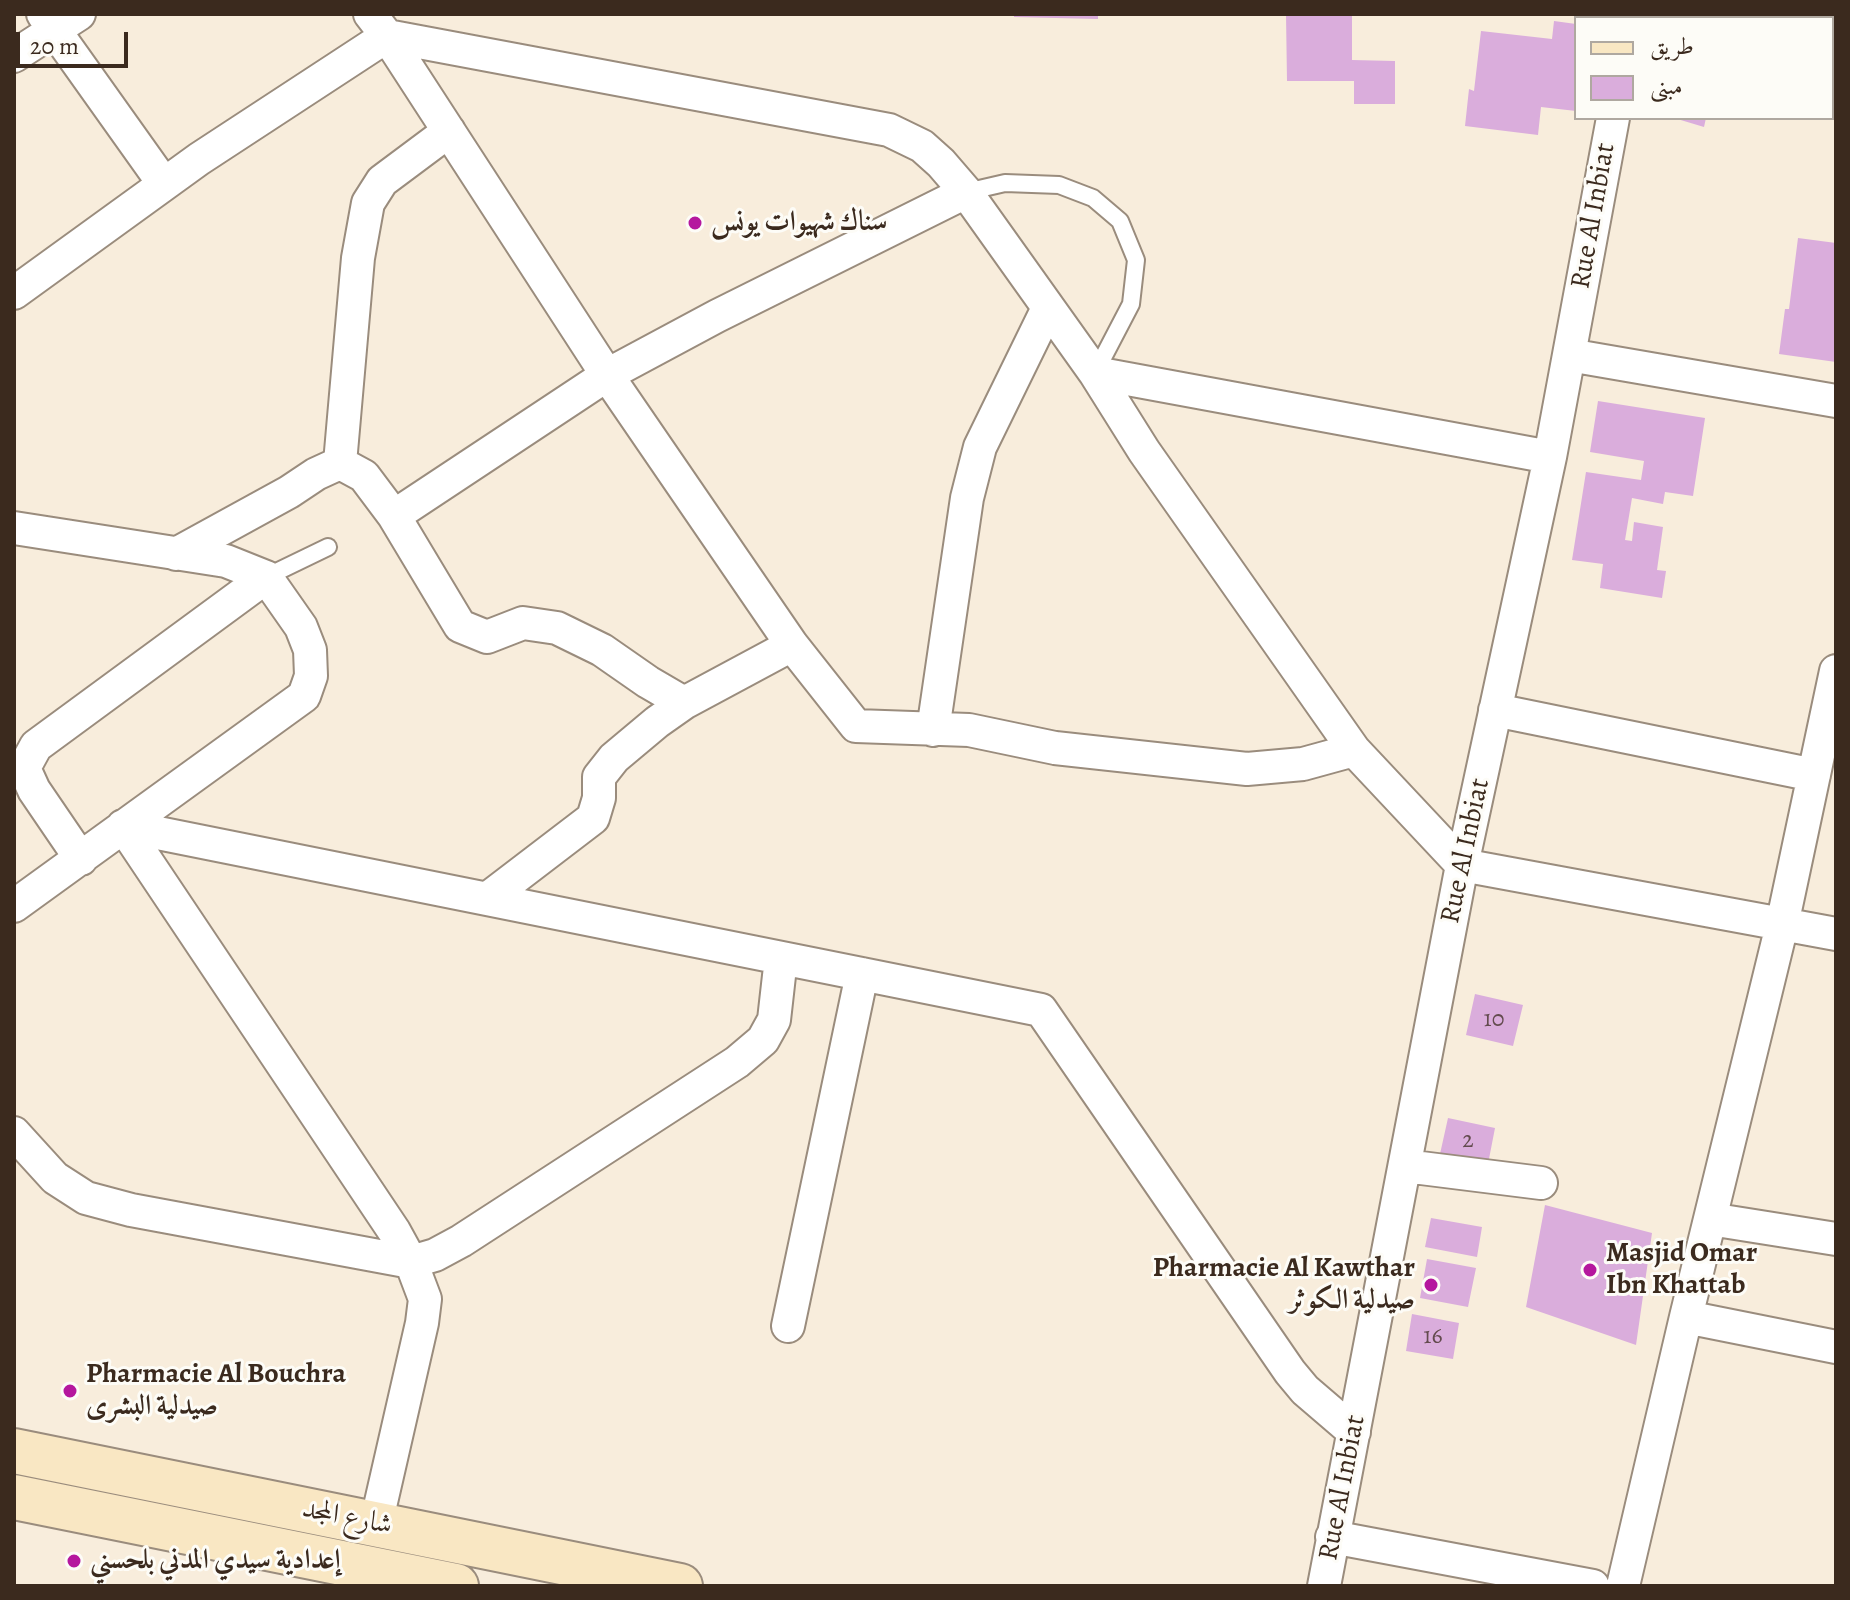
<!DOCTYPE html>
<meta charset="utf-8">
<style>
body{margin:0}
#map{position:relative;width:1850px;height:1600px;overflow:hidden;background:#f8eddc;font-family:Alegreya,Amiri,serif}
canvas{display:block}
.frame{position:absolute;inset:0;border:16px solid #3b2a1e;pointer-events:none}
.legend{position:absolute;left:1574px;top:16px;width:260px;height:104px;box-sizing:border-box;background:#fdfcf7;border:2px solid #afa8a0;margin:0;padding:10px 14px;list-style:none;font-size:24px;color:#3b2a1e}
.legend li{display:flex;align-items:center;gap:16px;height:40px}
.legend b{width:40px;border:2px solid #afa8a0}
.scale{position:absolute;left:16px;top:32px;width:112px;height:36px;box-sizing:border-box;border:4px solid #3b2a1e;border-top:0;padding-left:10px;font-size:24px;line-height:28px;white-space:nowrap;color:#3b2a1e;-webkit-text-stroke:6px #fdfcf7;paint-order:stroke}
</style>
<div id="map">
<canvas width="1850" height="1600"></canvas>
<div class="frame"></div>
<ul class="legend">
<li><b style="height:10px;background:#f9e7c3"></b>طريق</li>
<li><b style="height:22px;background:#daaddc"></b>مبنى</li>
</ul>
<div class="scale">20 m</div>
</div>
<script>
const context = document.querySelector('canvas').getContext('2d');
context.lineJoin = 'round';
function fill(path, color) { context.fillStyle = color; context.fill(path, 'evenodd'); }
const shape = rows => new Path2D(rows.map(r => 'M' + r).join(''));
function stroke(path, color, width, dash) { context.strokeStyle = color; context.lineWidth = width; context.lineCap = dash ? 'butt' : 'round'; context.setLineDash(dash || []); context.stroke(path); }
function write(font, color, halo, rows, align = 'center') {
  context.font = font + ' Alegreya,Amiri,serif'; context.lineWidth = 6; context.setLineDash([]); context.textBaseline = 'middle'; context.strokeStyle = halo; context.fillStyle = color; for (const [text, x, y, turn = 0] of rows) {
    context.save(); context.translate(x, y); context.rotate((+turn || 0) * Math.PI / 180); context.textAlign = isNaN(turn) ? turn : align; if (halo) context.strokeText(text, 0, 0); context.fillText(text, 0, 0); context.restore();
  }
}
fill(shape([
 [1014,14,1098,14,1098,19,1014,17],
 [1286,14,1352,14,1352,60,1395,61,1395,104,1354,104,1354,81,1287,81],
 [1554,21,1576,24,1576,111,1541,107,1538,135,1465,126,1469,89,1474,91,1481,31,1552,39],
 [1674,118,1706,118,1704,127],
 [1798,238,1836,243,1836,362,1779,354,1785,309,1789,309],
 [1598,401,1705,418,1693,496,1665,492,1663,504,1632,498,1625,540,1632,541,1634,522,1663,527,1657,570,1666,571,1662,598,1600,588,1603,564,1572,560,1586,472,1641,480,1644,461,1590,452],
 [1475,994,1523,1005,1513,1046,1466,1035],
 [1448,1118,1495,1128,1488,1164,1440,1154],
 [1545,1205,1652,1233,1636,1345,1526,1307],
 [1431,1218,1482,1227,1477,1257,1425,1247],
 [1427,1259,1476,1268,1468,1307,1420,1298],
 [1412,1314,1459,1323,1453,1359,1406,1351]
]), '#daaddc');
const lane = shape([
 [966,192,1005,183,1059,185,1093,198,1120,221,1136,260,1131,304,1095,373],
 [266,577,328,547]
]);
const street = shape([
 [43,14,164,184],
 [370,14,387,36,889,130,922,146,941,163,966,192,1095,373,1144,451,1354,750,1462,865,1836,934],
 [1631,18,1632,14],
 [14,56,79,14],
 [14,293,199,159,387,36,607,375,792,645,856,726,969,730,1055,748,1247,769,1303,764,1354,750],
 [1569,355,1836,401],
 [1095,373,1550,457],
 [340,463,358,258,368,203,382,181,449,131],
 [394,516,460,626,487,637,523,623,557,628,602,650,648,682,684,703,792,645],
 [14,528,226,561,266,577,301,627,310,650,311,676,304,696,14,906],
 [176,554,289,492,316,474,340,463,364,476,394,516,607,375,717,316,966,192],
 [1495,710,1814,775],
 [933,730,967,498,980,447,1048,308],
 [123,826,1041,1010,1290,1372,1305,1390,1354,1432],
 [123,826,394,1231,411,1262,425,1299,422,1323,376,1524],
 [81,859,34,790,24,768,36,746,266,577],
 [487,899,593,818,599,798,599,777,614,758,657,722,684,703],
 [14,1133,55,1178,86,1198,131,1210,411,1262,435,1255,461,1241,737,1062,763,1040,774,1020,781,958],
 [1405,1166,1541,1183],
 [1710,1219,1836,1239],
 [1686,1317,1836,1347],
 [788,1326,862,974],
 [1332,1537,1593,1586],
 [1324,1586,1462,865,1550,457,1613,118],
 [1623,1586,1686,1317,1782,925,1836,671]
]);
const secondary = shape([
 [1813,14,1836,19],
 [14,1451,680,1586],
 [14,1497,456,1586]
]);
stroke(lane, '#9a8c7d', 20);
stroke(street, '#9a8c7d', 36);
stroke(secondary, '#9a8c7d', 48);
stroke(lane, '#fff', 16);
stroke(street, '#fff', 32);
stroke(secondary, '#f9e7c3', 44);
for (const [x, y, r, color] of [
 [695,223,8,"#b5179e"],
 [1590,1270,8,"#b5179e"],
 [1431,1285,8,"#b5179e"],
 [70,1391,8,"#b5179e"],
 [74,1561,8,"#b5179e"]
]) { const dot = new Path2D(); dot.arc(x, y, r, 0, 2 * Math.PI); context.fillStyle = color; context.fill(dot); stroke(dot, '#fdfcf7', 3); }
write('24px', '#634b4e', null, [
 ["10",1494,1020],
 ["2",1468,1141],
 ["16",1433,1337]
]);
write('28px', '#3b2a1e', '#fdfcf7', [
 ["Rue Al Inbiat",1594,216,-80],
 ["Rue Al Inbiat",1466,851,-78],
 ["Rue Al Inbiat",1343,1488,-79],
 ["شارع المجد",347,1518,11]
]);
write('bold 28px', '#3b2a1e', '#fdfcf7', [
 ["سناك شهيوات يونس",711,223],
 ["Masjid Omar",1606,1254],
 ["Ibn Khattab",1606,1286],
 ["Pharmacie Al Kawthar",1415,1269,"right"],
 ["صيدلية الكوثر",1415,1301,"right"],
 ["Pharmacie Al Bouchra",86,1375],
 ["صيدلية البشرى",86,1407],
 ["إعدادية سيدي المدني بلحسني",90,1561]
], 'left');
</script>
